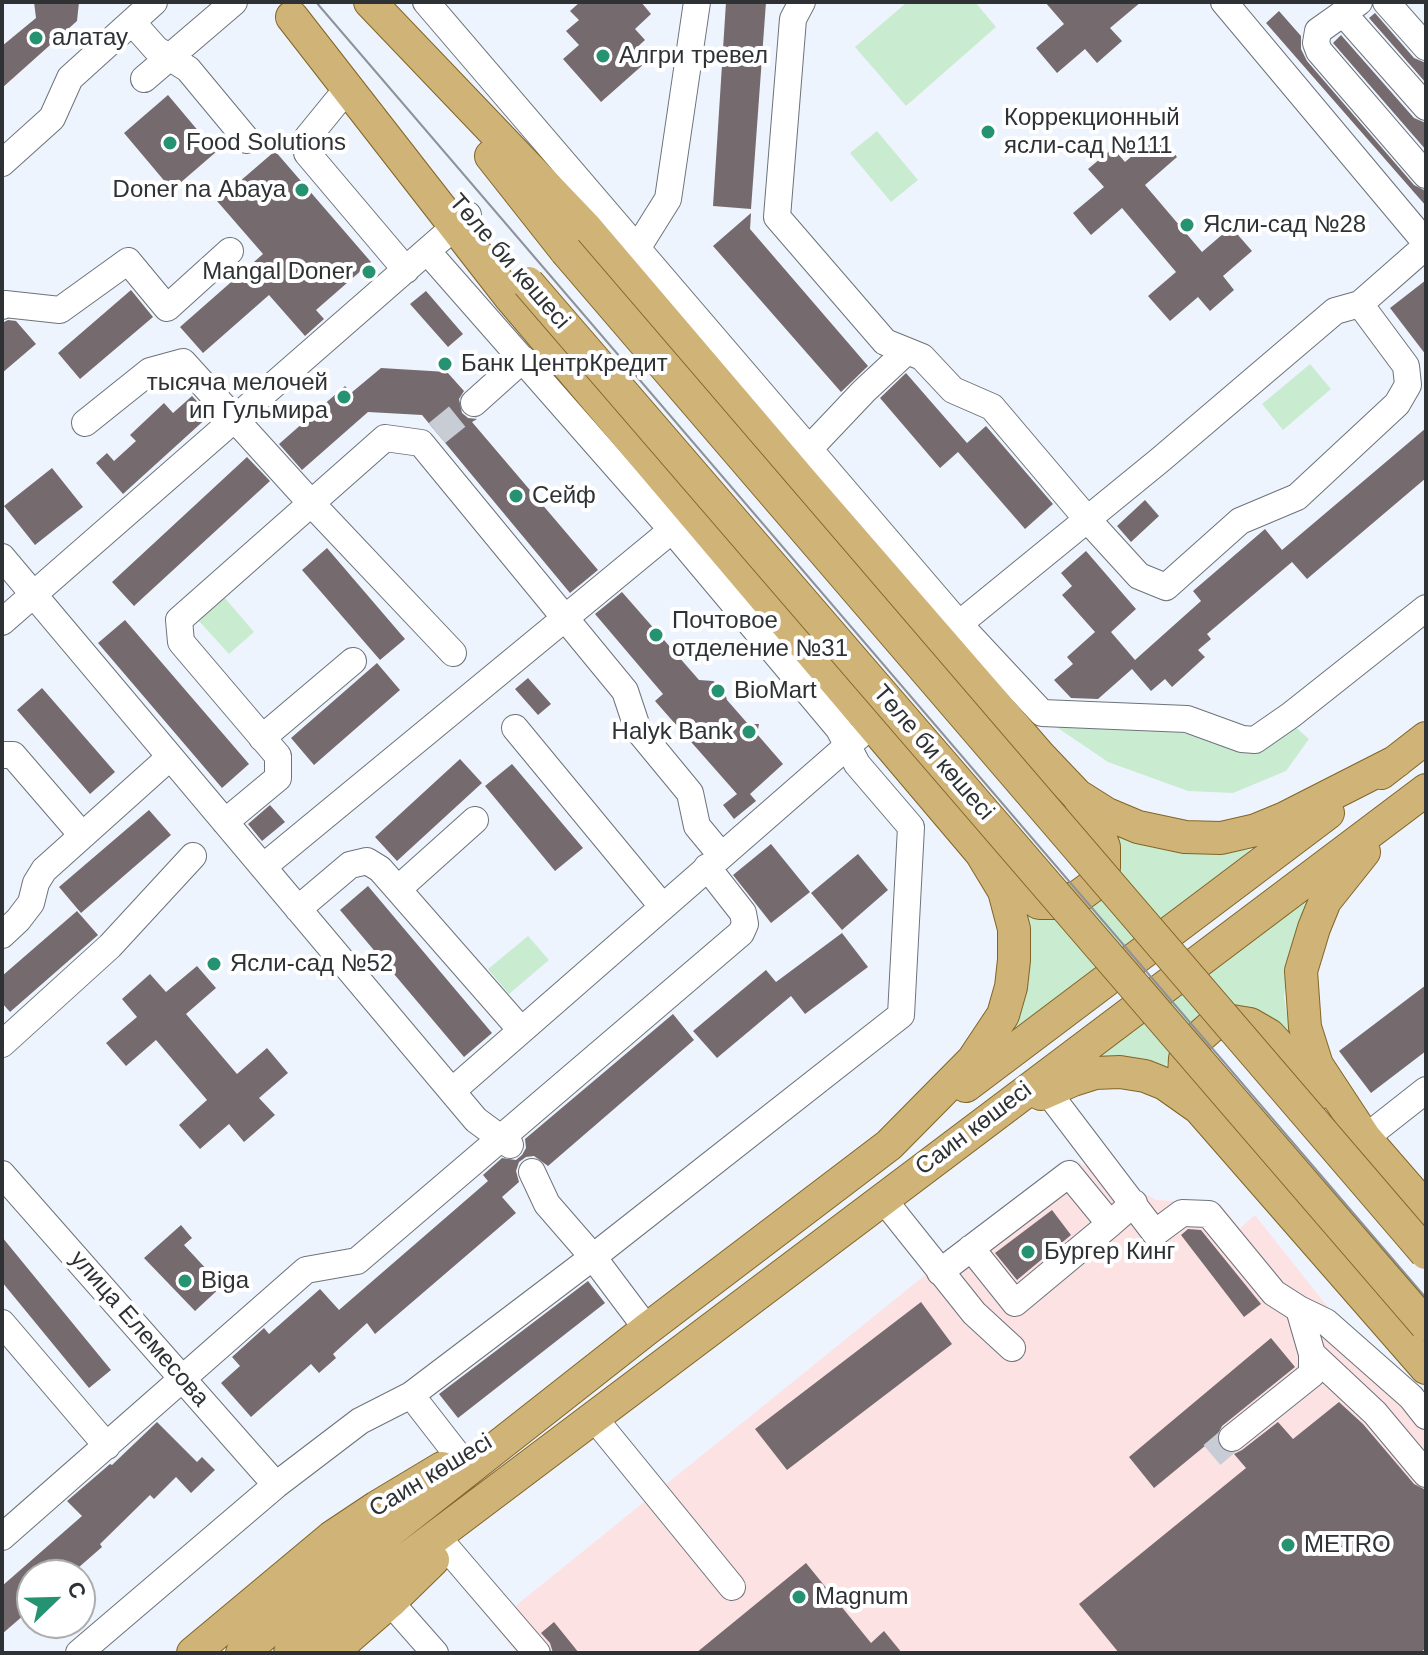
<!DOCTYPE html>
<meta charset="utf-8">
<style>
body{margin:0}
#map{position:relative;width:1428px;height:1655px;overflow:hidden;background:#eef4fd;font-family:Arial,sans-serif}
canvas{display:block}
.frame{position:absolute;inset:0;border:4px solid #2f3235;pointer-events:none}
.north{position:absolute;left:16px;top:1559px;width:80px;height:80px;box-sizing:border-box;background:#fff;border:2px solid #acadae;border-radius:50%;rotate:67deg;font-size:22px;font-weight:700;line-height:32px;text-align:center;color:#2f3235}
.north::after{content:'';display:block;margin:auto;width:28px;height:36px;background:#259271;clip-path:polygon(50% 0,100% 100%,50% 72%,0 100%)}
</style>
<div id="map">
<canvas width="1428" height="1655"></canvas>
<div class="frame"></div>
<div class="north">С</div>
</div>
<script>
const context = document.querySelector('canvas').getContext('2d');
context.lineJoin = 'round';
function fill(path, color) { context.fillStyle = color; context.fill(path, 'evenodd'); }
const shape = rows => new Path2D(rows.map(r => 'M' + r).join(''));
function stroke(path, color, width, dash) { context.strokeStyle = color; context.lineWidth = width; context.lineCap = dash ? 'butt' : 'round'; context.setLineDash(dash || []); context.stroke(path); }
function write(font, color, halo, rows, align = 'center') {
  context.font = font + ' Arial,sans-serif'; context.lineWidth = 8; context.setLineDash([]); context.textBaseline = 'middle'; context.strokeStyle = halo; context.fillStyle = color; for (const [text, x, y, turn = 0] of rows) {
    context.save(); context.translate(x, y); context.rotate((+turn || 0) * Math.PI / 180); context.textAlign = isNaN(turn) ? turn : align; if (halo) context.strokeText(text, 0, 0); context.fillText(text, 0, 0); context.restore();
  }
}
fill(shape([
 [1070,1158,1157,1200,1220,1204,1240,1228,1255,1215,1426,1431,1426,1653,517,1653,493,1624]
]), '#fde2e3');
fill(shape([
 [907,2,975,2,996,27,906,106,855,47],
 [877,131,918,180,891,202,850,153],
 [1310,364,1331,389,1283,430,1262,404],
 [224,597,254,632,229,654,198,620],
 [1052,724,1149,726,1230,743,1293,725,1309,739,1286,771,1233,793,1188,791,1108,762],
 [1105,825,1191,848,1251,850,1000,1041,1017,901,1063,912],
 [1323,878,1292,944,1284,996,1292,1045,1259,1016,1177,1042,1164,1070,1131,1058,1105,1056,1084,1059],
 [528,936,549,960,509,994,488,969]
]), '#c9ecd1');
fill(shape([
 [34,2,79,2,77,21,2,88,2,46,36,18],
 [580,2,641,2,651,14,635,29,645,40,634,50,645,63,601,102,563,59,579,45,566,31,579,20,570,11],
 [726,2,766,2,751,209,713,206],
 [1045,2,1141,2,1110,28,1122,41,1097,63,1085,49,1057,73,1036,48,1064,24],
 [1279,11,1301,36,1301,49,1307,61,1414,185,1426,191,1426,206,1266,23],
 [1375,13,1414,58,1426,63,1426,83,1369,18],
 [1341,35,1414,118,1426,123,1426,150,1333,43],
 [168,95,216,152,172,190,124,133],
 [1158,134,1177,157,1145,185,1202,252,1231,227,1252,251,1223,276,1234,290,1210,311,1198,297,1170,321,1148,296,1176,272,1122,208,1091,235,1073,213,1104,187,1088,169,1113,148,1125,162],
 [275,151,371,262,316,310,324,319,305,336,269,295,203,353,180,327,263,254,217,201],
 [751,213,750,229,868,366,841,392,713,246],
 [1426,280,1426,355,1390,308],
 [131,290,153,317,80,379,58,353],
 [426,291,463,334,448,347,410,304],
 [8,320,16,321,36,344,2,373,2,323],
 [381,368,447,372,464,391,459,399,462,413,468,418,477,419,472,422,598,570,570,593,422,415,368,412,302,470,279,444,345,386,351,393],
 [906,373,967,443,986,426,1053,504,1025,529,958,452,940,468,880,398],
 [192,396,210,415,123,494,96,463,107,453,114,461,136,441,130,435,164,403,173,413],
 [1426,428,1426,478,1307,579,1292,562,1207,634,1211,639,1198,650,1205,657,1172,687,1165,679,1151,691,1132,669,1098,699,1071,698,1054,680,1073,664,1067,657,1095,632,1062,595,1072,586,1061,573,1086,551,1136,609,1111,632,1135,660,1201,601,1193,591,1265,529,1282,550],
 [247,457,270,481,134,606,112,582],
 [52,468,83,507,35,545,4,506],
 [1145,500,1159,516,1131,542,1117,526],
 [327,548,405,639,380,660,302,570],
 [622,592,699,680,713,681,723,686,727,700,748,724,759,724,757,734,783,764,750,794,756,801,734,819,723,805,737,794,655,701,663,694,595,614],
 [125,620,249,764,222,788,98,643],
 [377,663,400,690,314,765,291,738],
 [528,678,551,704,538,715,515,689],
 [42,688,115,772,90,794,17,710],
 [460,759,482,783,397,861,375,837],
 [512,764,583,848,555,871,485,786],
 [270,805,285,822,262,841,248,824],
 [149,810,171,835,81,913,59,887],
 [771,844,810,892,771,923,733,875],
 [858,854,888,890,842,930,811,893],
 [368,886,492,1033,464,1057,340,910],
 [77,911,98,935,10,1012,2,1003,2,976],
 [842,933,868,967,805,1014,791,996,717,1058,693,1031,766,970,776,982],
 [197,966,216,988,186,1014,237,1074,267,1048,288,1073,259,1098,275,1115,244,1142,229,1124,200,1149,179,1125,207,1100,156,1040,126,1066,106,1043,137,1017,122,999,150,974,166,992],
 [1426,985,1426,1051,1371,1093,1339,1051],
 [673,1014,694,1040,548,1166,534,1156,526,1157,519,1162,516,1171,519,1182,502,1197,516,1213,375,1334,367,1323,333,1354,336,1358,319,1373,311,1364,251,1417,221,1383,240,1366,232,1357,264,1328,269,1334,320,1289,339,1310,488,1181,483,1175,502,1158,516,1160,522,1155,526,1148,525,1139],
 [1052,1210,1071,1235,1017,1280,995,1253],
 [181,1225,192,1238,184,1245,222,1286,195,1311,144,1258],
 [1188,1229,1201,1230,1261,1304,1244,1317,1181,1235],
 [2,1237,111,1370,89,1388,2,1282],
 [588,1281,605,1303,458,1418,439,1394],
 [921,1302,952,1344,787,1470,755,1429],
 [1271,1338,1295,1367,1222,1426,1217,1436,1154,1488,1129,1457],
 [1339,1402,1363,1424,1414,1484,1426,1490,1426,1648,1420,1653,1119,1653,1079,1604,1246,1468,1234,1454,1242,1450,1278,1422,1293,1439],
 [157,1422,197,1462,202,1457,215,1470,191,1493,176,1477,154,1499,150,1495,100,1544,102,1547,70,1575,32,1575,32,1608,2,1634,2,1586,82,1516,67,1501,110,1464,112,1465],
 [806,1563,871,1643,884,1631,902,1653,696,1653],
 [554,1622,579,1653,553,1653,550,1643,541,1633]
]), '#756b6f');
stroke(shape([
 [437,433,474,403],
 [1212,1455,1232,1438]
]), '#c8cdd5', 26, [26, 13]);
const minor = shape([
 [426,2,959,624,1042,713,1187,719,1242,739,1255,740,1291,715,1426,608],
 [802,2,793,19,777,217,885,342,922,357,953,390,992,407,1087,519,1139,576,1166,587,1240,521,1297,497,1397,404,1408,385,1406,366,1360,304],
 [1224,2,1426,243],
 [1359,2,1318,31,1316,43,1319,51,1426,175],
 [1386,2,1426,47],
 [1343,13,1426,107],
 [132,22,156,49,188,69,247,140],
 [144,79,234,2],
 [347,89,307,138,307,153,406,270],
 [2,163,52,118,70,78,154,2],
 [638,247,668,199,697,2],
 [2,306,5,304,60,310,128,261,167,308,230,251],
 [474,403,523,359],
 [85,423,150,371,183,362,311,503,453,653],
 [809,449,864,391,907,351],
 [2,557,476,1120,510,1145],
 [2,622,468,215],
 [959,624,1160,460,1335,311,1360,304,1426,246],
 [515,728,662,906],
 [262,738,353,661],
 [2,755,13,755,82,835],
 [225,822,278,778,278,756,181,642,179,620,385,438,421,443,625,691,638,730,690,793,697,826,721,855],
 [263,867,684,520],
 [398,889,475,820],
 [298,909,350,865,367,861,380,869,521,1030],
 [2,935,18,920,31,903,36,883,44,870,170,757],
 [2,1044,110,946,193,856],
 [452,1091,860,735],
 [1047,1091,1155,1233,1182,1213,1209,1214,1274,1293,1299,1309,1312,1354,1312,1374,1232,1438],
 [1365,1138,1426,1090],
 [532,1172,547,1204,593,1257,647,1329],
 [2,1174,276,1485],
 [883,1199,974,1313,1012,1348],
 [971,1248,1015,1303,1110,1224],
 [940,1272,1069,1174,1110,1224,1134,1203],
 [1299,1309,1326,1322,1411,1397,1426,1416],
 [2,1323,107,1446],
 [1312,1354,1375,1413,1426,1474],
 [411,1395,460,1458],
 [594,1418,732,1587],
 [2,1537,306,1270,357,1261,741,933,745,924,743,913,707,867],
 [446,1547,537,1653],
 [390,1602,435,1653],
 [79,1653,276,1485,360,1421,411,1395,593,1257,901,1015,911,827,857,764,839,729,672,530,427,251]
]);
const major = shape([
 [370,2,586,228,804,484,1039,755,1077,795,1107,814,1138,827,1185,837,1221,838,1256,830,1285,818,1397,761],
 [491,156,566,251],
 [1381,773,1426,738],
 [1364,852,1325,901,1314,928,1301,971,1305,1027,1317,1065,1365,1138,1426,1208],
 [998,869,1023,892,1039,903,1060,903,1079,896,1094,885,1104,868,1104,847,1097,828,1079,798],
 [966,1086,1328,813],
 [1041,1094,1073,1080,1095,1073,1120,1072,1145,1076,1165,1084,1199,1108,1426,1368],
 [1199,1108,1184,1074,1185,1058,1195,1041,1213,1025,1232,1021,1250,1024,1269,1035,1322,1092],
 [193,1653,332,1537,377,1507,442,1468],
 [242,1653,352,1561,647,1329,889,1145,973,1060,1003,1015,1011,987,1014,960,1014,929,1004,891,981,853,510,297,292,17],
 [290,1653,369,1587,1426,790],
 [331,1653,390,1602,433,1560]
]);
stroke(minor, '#6d737b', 28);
stroke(major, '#826525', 34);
stroke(minor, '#fff', 26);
stroke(major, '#cfb377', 32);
stroke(shape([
 [316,2,1426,1298]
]), '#8e9399', 2);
const majorBridge = shape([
 [566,251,1426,1253],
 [528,283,1426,1325]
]);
stroke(majorBridge, '#826525', 34, []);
stroke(majorBridge, '#cfb377', 32);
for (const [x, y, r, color] of [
 [36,38,8,"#259271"],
 [603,56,8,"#259271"],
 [988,132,8,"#259271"],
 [170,143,8,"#259271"],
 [302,190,8,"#259271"],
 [1187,225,8,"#259271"],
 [369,272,8,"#259271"],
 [445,364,8,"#259271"],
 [344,397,8,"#259271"],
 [516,496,8,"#259271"],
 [656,635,8,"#259271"],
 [718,691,8,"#259271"],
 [749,732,8,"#259271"],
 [214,964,8,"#259271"],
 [1028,1252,8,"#259271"],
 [185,1281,8,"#259271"],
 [1288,1545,8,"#259271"],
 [799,1597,8,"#259271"]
]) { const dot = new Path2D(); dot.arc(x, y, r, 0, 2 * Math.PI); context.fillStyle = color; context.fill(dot); stroke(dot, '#fff', 3); }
write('24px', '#2f3235', '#fff', [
 ["алатау",52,38],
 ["Алгри тревел",619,56],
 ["Коррекционный",1004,118],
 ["ясли-сад №111",1004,146],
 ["Food Solutions",186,143],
 ["Doner na Abaya",286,190,"right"],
 ["Ясли-сад №28",1203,225],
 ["Mangal Doner",353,272,"right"],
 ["Банк ЦентрКредит",461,364],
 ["тысяча мелочей",328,383,"right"],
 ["ип Гульмира",328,411,"right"],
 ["Сейф",532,496],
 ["Почтовое",672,621],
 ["отделение №31",672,649],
 ["BioMart",734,691],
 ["Halyk Bank",733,732,"right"],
 ["Ясли-сад №52",230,964],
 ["Бургер Кинг",1044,1252],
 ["Biga",201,1281],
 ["METRO",1304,1545],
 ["Magnum",815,1597]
], 'left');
write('24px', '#2f3235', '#fff', [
 ["Төле би көшесі",509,262,49],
 ["Төле би көшесі",933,753,49],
 ["Саин көшесі",974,1129,-37],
 ["улица Елемесова",139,1329,49],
 ["Саин көшесі",431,1476,-31]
]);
</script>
